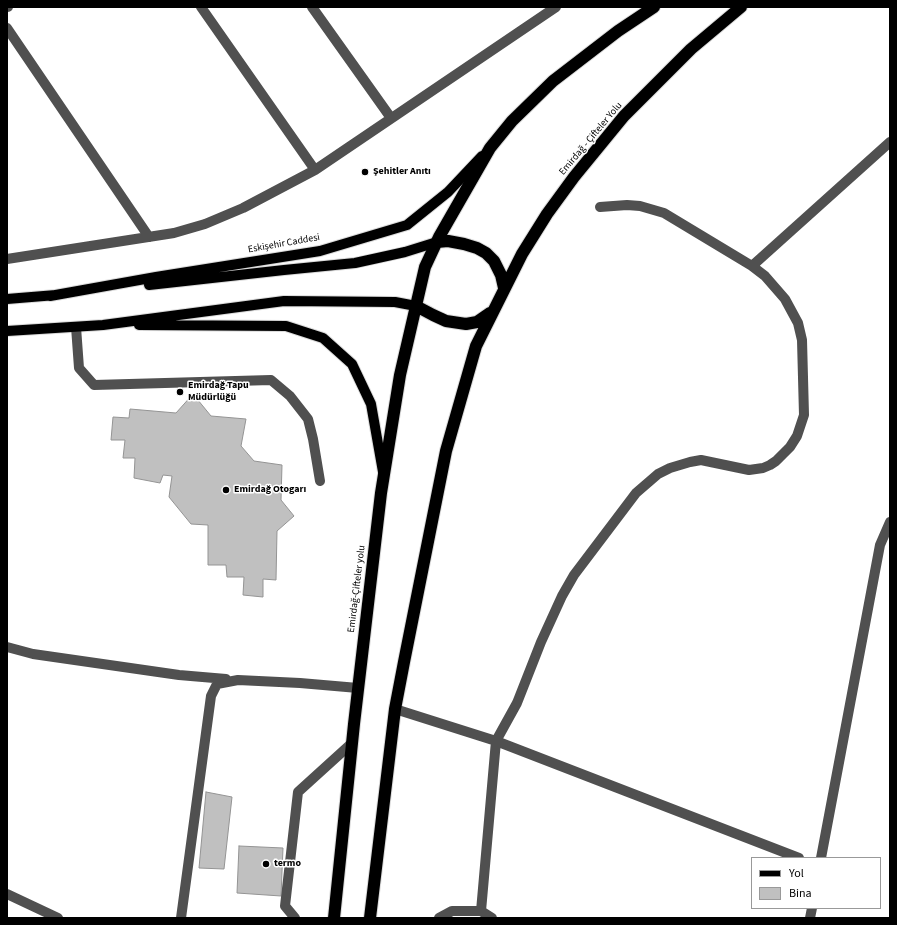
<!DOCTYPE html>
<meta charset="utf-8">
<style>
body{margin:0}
#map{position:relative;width:897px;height:925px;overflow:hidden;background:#fff;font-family:"Source Sans 3",sans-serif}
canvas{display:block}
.frame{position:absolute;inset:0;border:8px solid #000;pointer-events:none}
.legend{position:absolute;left:751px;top:857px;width:130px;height:52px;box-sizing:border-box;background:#fff;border:1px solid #999;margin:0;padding:5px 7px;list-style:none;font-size:12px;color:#000}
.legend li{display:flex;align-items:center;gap:8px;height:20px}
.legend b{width:20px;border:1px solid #999}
</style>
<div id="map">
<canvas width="897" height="925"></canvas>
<div class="frame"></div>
<ul class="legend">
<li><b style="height:5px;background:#000"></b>Yol</li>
<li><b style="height:11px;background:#c0c0c0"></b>Bina</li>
</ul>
</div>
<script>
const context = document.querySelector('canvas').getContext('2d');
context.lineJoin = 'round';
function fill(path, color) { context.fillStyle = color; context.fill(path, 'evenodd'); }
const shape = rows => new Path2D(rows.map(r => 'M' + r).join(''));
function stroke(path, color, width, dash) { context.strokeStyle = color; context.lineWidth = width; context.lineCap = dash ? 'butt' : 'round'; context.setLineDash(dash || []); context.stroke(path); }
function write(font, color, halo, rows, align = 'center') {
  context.font = font + ' "Source Sans 3",sans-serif'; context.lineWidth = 3; context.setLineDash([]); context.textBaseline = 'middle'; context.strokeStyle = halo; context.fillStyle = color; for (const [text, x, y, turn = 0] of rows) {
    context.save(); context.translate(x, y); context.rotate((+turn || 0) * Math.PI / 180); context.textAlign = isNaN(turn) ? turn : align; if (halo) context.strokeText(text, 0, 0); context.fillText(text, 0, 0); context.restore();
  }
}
const building = shape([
 [193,394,211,416,246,419,241,446,254,461,282,465,281,500,294,516,277,531,276,580,263,579,263,597,243,595,244,577,227,577,226,565,208,565,208,525,191,524,169,497,172,476,163,475,160,483,134,478,135,458,123,458,125,440,111,440,113,417,129,418,130,409,176,413,193,394],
 [206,792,232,797,224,869,199,868,206,792],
 [239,846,283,848,281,896,237,893,239,846]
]);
fill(building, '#c0c0c0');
stroke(building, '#949494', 1);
const major = shape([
 [149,285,284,270,355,263,405,252,437,242],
 [50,296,156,277,320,251,407,225,448,192,482,156],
 [7,299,56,295],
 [139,325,286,326,323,338,352,364,371,404,383,472],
 [7,331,103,325,284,301,395,302,416,306]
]);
const highway = shape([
 [437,242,448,241,464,244,477,248,486,253,494,261,501,275,504,288],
 [416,306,433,315,446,321,466,324,477,322,490,313],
 [334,918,354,724,381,493,400,375,425,267,439,237,490,148,512,121,553,81,618,31,654,7],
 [370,918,395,709,404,662,446,451,476,346,522,254,547,214,574,177,624,116,691,49,741,7]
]);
stroke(major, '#dbdbdb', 12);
stroke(highway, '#dbdbdb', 14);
stroke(shape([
 [7,7,8,7],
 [201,7,315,170],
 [312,7,391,118],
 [7,28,149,237],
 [600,207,627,205,640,206,664,213,752,266,765,276,785,299,798,323,802,340,804,415,797,436,790,447,776,461,770,465,763,468,749,470,701,460,690,462,670,468,658,474,636,493,574,575,562,596,541,642,517,703,496,741,799,858],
 [7,259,174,233,205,224,243,208,315,170,556,7],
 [752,266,890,142],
 [76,327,79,368,94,385,271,380,290,396,308,419,313,439,320,481],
 [7,647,33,654,179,675,226,679],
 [395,709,496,741,481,911],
 [821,858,880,545,890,522],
 [7,894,58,918],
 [181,918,211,696,217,684,238,680,300,683,358,688],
 [295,918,285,906,298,792,352,743],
 [439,918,452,911,481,911,492,918],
 [810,918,812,908]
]), '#505050', 10);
stroke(major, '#000', 10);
stroke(highway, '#000', 12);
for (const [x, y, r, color] of [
 [365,172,4,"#000"],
 [180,392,4,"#000"],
 [226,490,4,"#000"],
 [266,864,4,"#000"]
]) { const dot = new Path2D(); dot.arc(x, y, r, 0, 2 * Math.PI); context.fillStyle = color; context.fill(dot); stroke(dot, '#fff', 1.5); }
write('10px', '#000', '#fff', [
 ["Emirdağ - Çifteler Yolu",591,139,-50],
 ["Eskişehir Caddesi",284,244,-10],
 ["Emirdağ-Çifteler yolu",357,589,-83]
]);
write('bold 10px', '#000', '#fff', [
 ["Şehitler Anıtı",373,172],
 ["Emirdağ Tapu",188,386],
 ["Müdürlüğü",188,398],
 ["Emirdağ Otogarı",234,490],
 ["termo",274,864]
], 'left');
</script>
